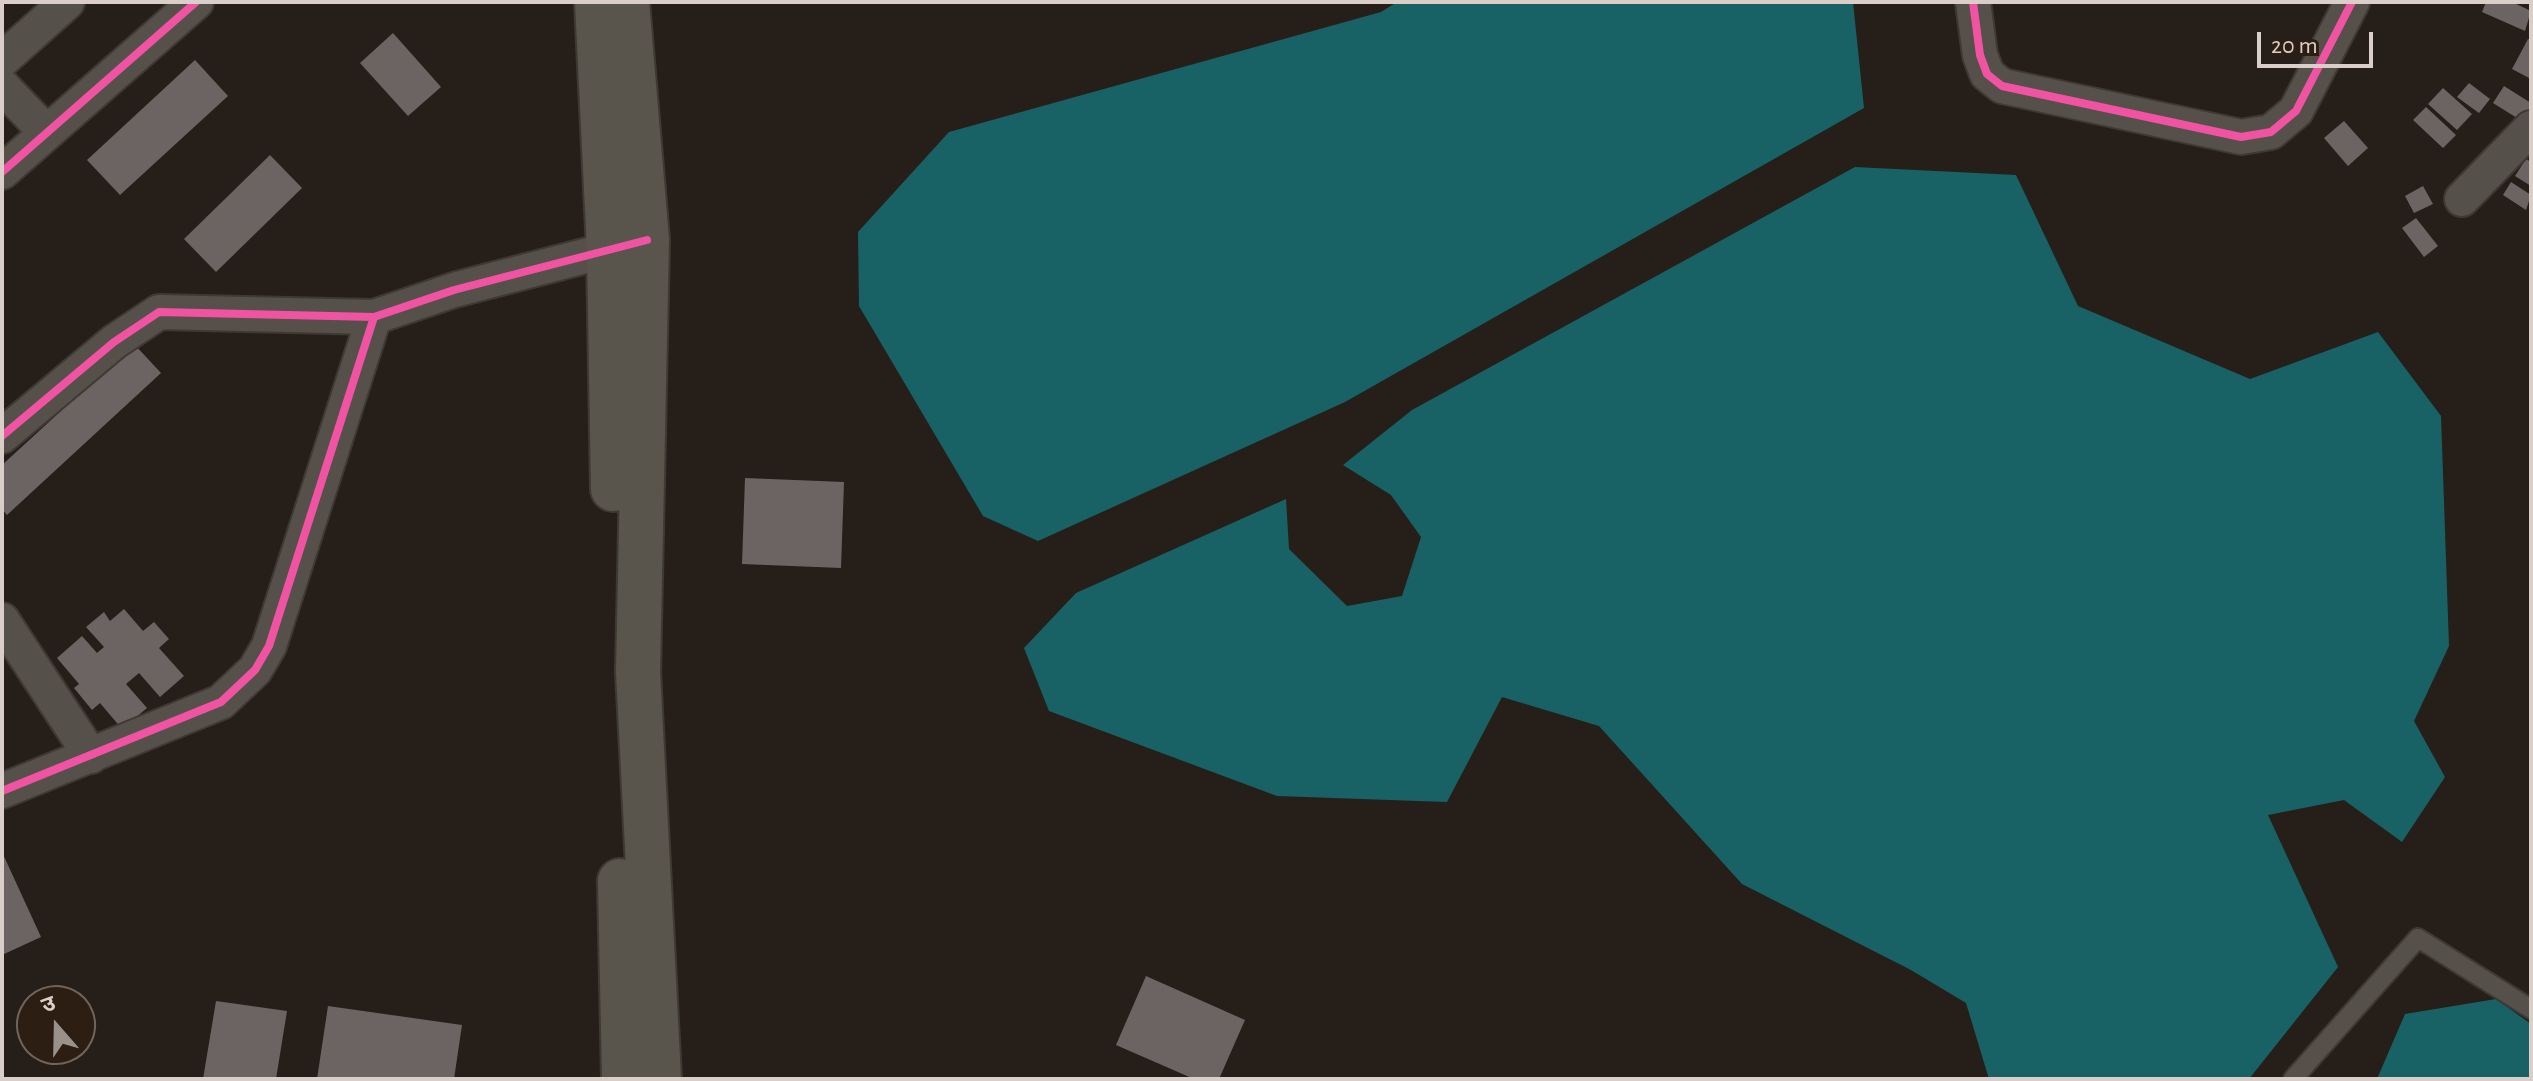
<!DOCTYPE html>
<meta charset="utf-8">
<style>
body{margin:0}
#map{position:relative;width:2533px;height:1081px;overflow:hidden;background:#261f19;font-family:"Alegreya Sans","Noto Sans Devanagari",sans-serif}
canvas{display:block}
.frame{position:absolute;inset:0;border:4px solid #d9cfc8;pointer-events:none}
.north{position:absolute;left:16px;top:985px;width:80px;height:80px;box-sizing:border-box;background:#2c1e13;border:2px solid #71655b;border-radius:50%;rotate:340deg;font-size:22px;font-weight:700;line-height:32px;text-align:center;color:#d9cfc8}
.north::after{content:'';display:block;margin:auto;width:28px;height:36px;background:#9a918b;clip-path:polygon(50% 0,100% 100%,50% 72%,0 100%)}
.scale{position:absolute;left:2257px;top:32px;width:116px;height:36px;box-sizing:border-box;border:4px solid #d9cfc8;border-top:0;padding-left:10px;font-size:24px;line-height:28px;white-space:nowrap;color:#d9cfc8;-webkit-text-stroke:6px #2c1e13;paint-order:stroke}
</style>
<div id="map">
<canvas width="2533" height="1081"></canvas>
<div class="frame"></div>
<div class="north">उ</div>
<div class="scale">20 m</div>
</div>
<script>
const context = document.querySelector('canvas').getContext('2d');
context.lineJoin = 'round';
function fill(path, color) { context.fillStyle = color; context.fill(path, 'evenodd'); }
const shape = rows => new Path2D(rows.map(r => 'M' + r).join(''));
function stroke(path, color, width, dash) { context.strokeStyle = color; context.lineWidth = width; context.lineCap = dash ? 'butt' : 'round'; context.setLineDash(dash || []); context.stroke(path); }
fill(shape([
 [1397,2,1853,2,1864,108,1345,402,1038,541,983,516,859,306,858,232,949,132,1381,12],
 [1855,167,2016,175,2078,306,2250,379,2378,332,2441,416,2449,646,2414,721,2445,777,2402,842,2344,800,2268,815,2338,967,2249,1079,1989,1079,1966,1003,1911,970,1742,884,1599,726,1502,697,1447,802,1277,796,1049,711,1024,648,1076,593,1286,499,1289,549,1347,606,1402,596,1421,537,1391,495,1343,465,1412,410],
 [2496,999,2531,1024,2531,1079,2377,1079,2405,1014]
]), '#186265');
fill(shape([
 [2486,2,2512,2,2531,11,2525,31,2482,12],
 [393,33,441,87,408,116,360,63],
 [2528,39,2531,40,2531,79,2512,69],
 [195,60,228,96,120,195,87,160],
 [2469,83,2490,99,2479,113,2457,97],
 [2504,86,2531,103,2531,113,2525,123,2493,103],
 [2443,88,2472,114,2457,130,2428,104],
 [2426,107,2456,135,2443,148,2413,120],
 [2344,121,2368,148,2348,166,2324,138],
 [270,155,302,188,216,272,184,239],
 [2526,159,2531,162,2531,186,2515,176],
 [2511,182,2531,195,2526,210,2503,195],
 [2423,186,2433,204,2414,213,2405,196],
 [2416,218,2438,246,2424,257,2402,228],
 [134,344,161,373,7,515,2,509,2,465],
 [745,478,844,482,841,568,742,564],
 [124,609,143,631,154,622,169,639,159,648,184,676,160,697,139,673,126,684,147,708,122,729,100,703,92,710,74,688,79,684,57,658,82,636,97,653,104,647,86,627,104,612,110,621],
 [2,852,41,937,2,955],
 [1146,976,1245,1020,1219,1079,1194,1079,1116,1045],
 [216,1001,287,1011,276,1079,203,1079],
 [328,1006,462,1025,454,1079,317,1079]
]), '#6c6463');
const service = shape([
 [2293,1079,2418,938,2531,1009]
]);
const minor = shape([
 [1973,2,1980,55,1987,74,2002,86,2241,137,2271,132,2296,111,2352,2],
 [2,60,67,2],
 [2,86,46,132],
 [2,172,196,2],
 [2462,199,2531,128],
 [2,436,114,342,159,312,374,317,454,290,631,244],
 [2,620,91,756],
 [2,791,221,702,255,670,269,646,374,317]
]);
const primary = shape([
 [597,2,609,250,613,489],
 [627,2,647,240,638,672,659,1079],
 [620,881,624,1079]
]);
stroke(service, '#3f3934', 22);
stroke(minor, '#3f3934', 38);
stroke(primary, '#3f3934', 48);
stroke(service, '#56504b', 18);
stroke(minor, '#56504b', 34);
stroke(primary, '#59554d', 44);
stroke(shape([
 [1973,2,1980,55,1987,74,2002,86,2241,137,2271,132,2296,111,2352,2],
 [2,172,196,2],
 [2,436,114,342,159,312,374,317,454,290,647,240],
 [2,791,221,702,255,670,269,646,374,317]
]), '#f153a3', 8);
</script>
